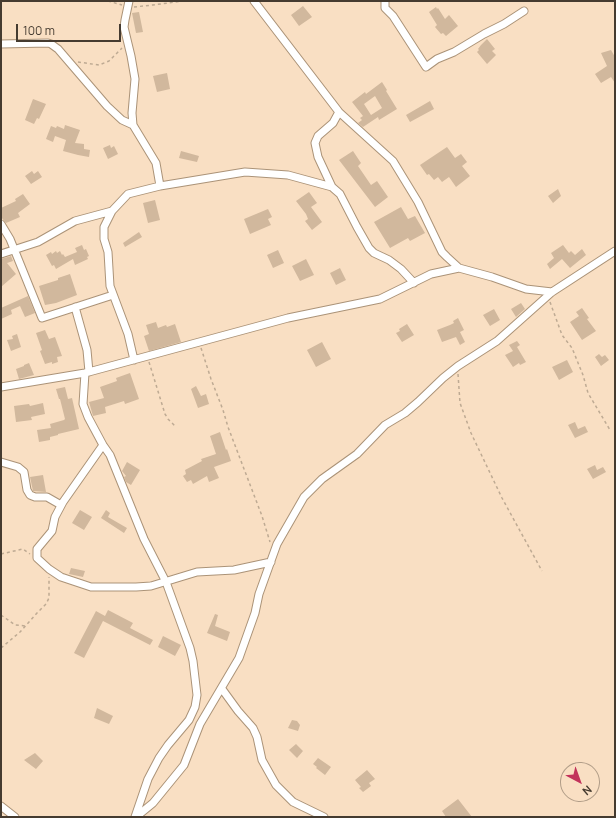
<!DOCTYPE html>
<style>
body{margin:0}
#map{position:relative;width:616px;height:818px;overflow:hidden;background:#f9dfc3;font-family:Manrope,sans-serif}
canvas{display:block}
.frame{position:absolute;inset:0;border:2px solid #453b30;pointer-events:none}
.north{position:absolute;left:560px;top:762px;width:40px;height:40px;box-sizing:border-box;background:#f9dfc3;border:1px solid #b19d88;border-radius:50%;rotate:139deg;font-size:11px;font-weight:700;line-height:16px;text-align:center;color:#453b30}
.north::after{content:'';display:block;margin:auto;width:14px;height:18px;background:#c2335b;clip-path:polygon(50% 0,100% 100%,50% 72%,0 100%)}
.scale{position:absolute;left:16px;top:24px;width:105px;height:18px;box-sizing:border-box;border:2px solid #453b30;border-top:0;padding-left:5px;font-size:12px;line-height:14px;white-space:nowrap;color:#453b30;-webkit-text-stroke:3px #f9dfc3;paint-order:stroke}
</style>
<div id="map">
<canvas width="616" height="818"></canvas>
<div class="frame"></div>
<div class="north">N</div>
<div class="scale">100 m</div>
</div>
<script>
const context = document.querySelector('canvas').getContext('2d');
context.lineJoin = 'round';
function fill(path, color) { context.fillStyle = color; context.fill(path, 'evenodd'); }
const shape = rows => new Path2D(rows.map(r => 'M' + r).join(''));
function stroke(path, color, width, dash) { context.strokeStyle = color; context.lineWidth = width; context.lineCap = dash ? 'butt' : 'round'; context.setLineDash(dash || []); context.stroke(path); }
fill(shape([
 [303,6,312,17,299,26,291,15],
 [436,7,437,9,438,8,445,19,449,15,458,26,446,36,443,33,441,34,435,27,437,25,429,12],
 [139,12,143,32,136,33,132,13],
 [487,39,495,49,492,51,496,55,487,64,477,52,479,50,478,49,481,45],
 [611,50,615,57,615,83,611,77,601,83,595,74,607,66,601,53],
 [167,73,170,89,157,92,153,76],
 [382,82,387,90,386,91,397,109,379,120,378,117,363,127,358,123,362,120,360,118,363,116,352,102,365,92,366,94],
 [375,96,382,108,371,115,364,104],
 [33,99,46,104,39,119,37,118,34,124,25,120],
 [430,101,434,109,410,122,406,115],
 [65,125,80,130,75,143,84,144,84,149,90,150,89,157,78,155,63,151,66,140,55,136,53,142,46,139,51,126,56,128,57,126,64,129],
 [110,145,111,148,114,146,118,154,108,159,103,148],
 [447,147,455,158,461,154,467,162,462,166,470,176,456,187,449,177,442,182,438,177,434,180,429,174,427,175,420,165],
 [181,151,199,156,197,162,179,158],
 [353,151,361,163,358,166,371,185,377,181,388,197,375,207,339,160],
 [32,171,34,174,38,171,42,177,31,184,25,176],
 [558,189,561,196,553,203,548,196],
 [309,192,317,203,311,207,322,222,312,230,305,221,308,219,306,214,296,201],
 [23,194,30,204,18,213,20,217,6,223,1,217,1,208,16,201,15,199],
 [155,200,160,220,148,223,143,203],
 [401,207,408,219,415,216,425,233,410,241,408,238,390,248,374,222],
 [268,209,272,217,268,219,271,225,250,234,244,219],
 [139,232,142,237,125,247,123,243],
 [82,245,84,250,86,249,89,256,87,257,88,259,75,265,73,259,56,269,54,265,52,266,46,255,51,252,52,254,56,251,57,253,60,251,62,255,63,254,65,257,77,252,75,248],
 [563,245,569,253,571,251,575,255,582,249,586,255,570,268,562,259,550,269,547,264,554,258,551,253],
 [278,250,284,263,273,268,267,255],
 [11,256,13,261,7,263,16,274,1,287,1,259],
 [306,259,314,275,300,281,292,266],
 [340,268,346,280,336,285,330,273],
 [70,274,77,295,56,303,45,305,39,286,58,280,58,278],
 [28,296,35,313,25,317,20,306,11,310,12,314,1,319,1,308],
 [521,303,525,309,516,317,511,309],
 [582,308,589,318,587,319,596,331,582,340,570,322,579,316,576,312],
 [494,309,500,320,490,326,483,315],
 [458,318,464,330,460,332,465,342,460,345,456,337,442,342,437,330,450,325,454,323,453,321],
 [156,322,158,328,166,325,167,327,175,324,181,342,149,351,144,336,149,334,146,325],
 [407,324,414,335,402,342,396,333,400,331,399,329],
 [45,330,49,339,55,337,62,356,57,357,58,362,52,364,52,362,45,364,40,351,42,350,36,333],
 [17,334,21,347,11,351,7,340,13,339,12,336],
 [517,341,520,345,517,347,526,362,520,365,519,363,513,367,505,355,513,351,509,345],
 [322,342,331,359,316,367,307,350],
 [599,354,602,357,605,355,609,360,601,366,595,357],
 [567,360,573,372,559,380,552,367],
 [29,363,34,375,19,379,16,369,24,366,24,365],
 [130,373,139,399,125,404,124,401,105,407,106,413,93,416,89,402,104,398,100,387,117,381,116,378],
 [196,386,201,396,206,394,209,404,198,408,191,389],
 [65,387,68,399,72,398,79,429,58,434,58,435,50,437,50,440,39,442,37,430,51,428,50,424,64,420,65,419,60,399,59,399,56,389],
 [43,403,45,414,31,417,32,420,16,422,14,406,29,404,30,406],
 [575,422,578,429,585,426,588,432,575,438,568,425],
 [220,432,226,450,227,449,231,461,214,467,219,478,209,482,207,476,193,484,191,480,187,482,183,476,186,474,185,470,202,461,201,459,216,454,210,436],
 [127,462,140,470,131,485,126,482,124,477,126,476,122,471],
 [595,465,597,470,603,467,606,472,593,479,587,469],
 [43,475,46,492,33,491,30,477],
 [80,510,92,517,84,530,72,523],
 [106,510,110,513,108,517,127,528,124,533,101,518],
 [71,568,85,571,83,577,69,574],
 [108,610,133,623,130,628,153,640,150,645,103,621,84,658,74,653,96,611,105,616],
 [215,614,218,615,215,626,230,632,227,641,207,633],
 [163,636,181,645,175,656,158,647],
 [97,708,113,716,109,724,94,718],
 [292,720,297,721,300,725,298,731,288,728],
 [296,744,303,751,297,758,289,750],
 [35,753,43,761,36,769,24,760],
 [318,758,331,767,325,775,316,768,317,767,313,764],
 [367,770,375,779,369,783,371,786,363,792,359,788,361,787,355,780],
 [458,799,472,817,446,817,442,811]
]), '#d1b89d');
const minor = shape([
 [129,1,125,20,124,27,131,56,135,79,132,113,133,125],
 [254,1,339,112,393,161,418,202,442,252,447,257,459,268,492,277,526,289,552,292],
 [385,1,385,8,393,16,426,67,437,59,454,52,484,34,504,24,524,11],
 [1,44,48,43,51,44,58,49,107,106,122,120,133,125,156,163,160,186,245,172,288,175,332,187,340,194,357,227,369,248,374,253,389,260,401,269,414,283],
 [332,187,318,157,315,143,318,136,333,123,339,112],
 [1,224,10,239,42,318,113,295],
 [1,254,38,242,75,221,112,211],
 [75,307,87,350,89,372],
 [134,360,128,334,110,286,108,252,104,239,104,227,112,211,128,194,160,186],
 [85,373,83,404,88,417,103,445,110,455,144,539,166,582,190,648,193,661,197,695,195,707,189,720,168,745,159,758,148,779,135,817],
 [1,387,85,373,288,318,380,299,431,274,459,268],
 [103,445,63,502,55,517,52,531,37,549,37,558,49,569,61,577,91,587,136,587,151,586,197,572,234,570,271,562],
 [1,462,18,467,24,472,27,490,30,495,35,497,47,497,61,505],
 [222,689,238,711,253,728,257,737,262,760,276,785,293,802,324,817],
 [1,806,15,817],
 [136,817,153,803,184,765,200,724,239,658,255,613,259,594,277,544,304,497,322,479,357,454,385,425,405,413,418,402,443,378,458,366,497,341,552,292,615,251]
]);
stroke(minor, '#ab9378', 9);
stroke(shape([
 [108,1,122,5],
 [134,7,153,5,183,1],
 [78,62,99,65,109,61,122,48],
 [550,302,562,335,572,348,583,375,588,393,610,430],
 [201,348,211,379,223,410,228,427,262,516,270,542],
 [149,362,165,414,168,419,176,427],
 [458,374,460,403,471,433,502,498,542,571],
 [1,554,23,549,30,554],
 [1,615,15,625,26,626],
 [1,648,20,632,37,613,46,604,49,598,49,577]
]), '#beaa93', 1.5, [3, 3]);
stroke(minor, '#fff', 7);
</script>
